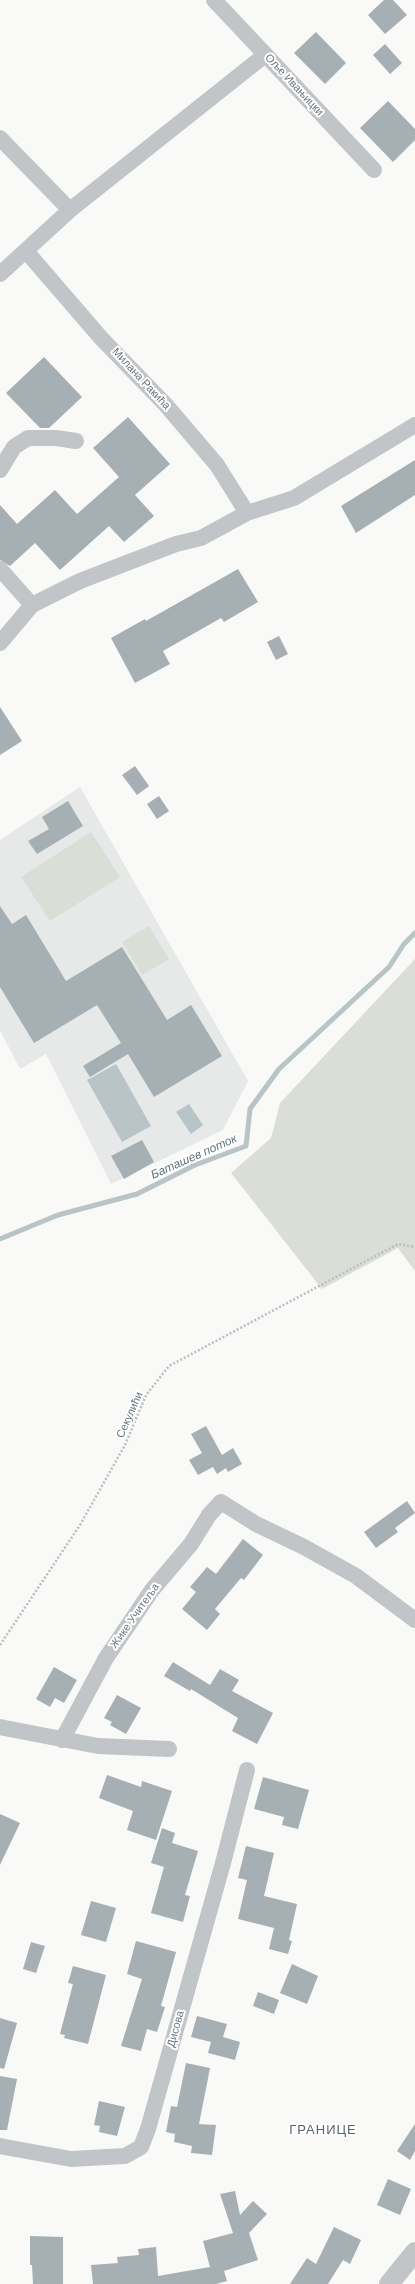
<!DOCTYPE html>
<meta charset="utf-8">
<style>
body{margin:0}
canvas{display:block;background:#f9f9f7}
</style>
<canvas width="415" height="2284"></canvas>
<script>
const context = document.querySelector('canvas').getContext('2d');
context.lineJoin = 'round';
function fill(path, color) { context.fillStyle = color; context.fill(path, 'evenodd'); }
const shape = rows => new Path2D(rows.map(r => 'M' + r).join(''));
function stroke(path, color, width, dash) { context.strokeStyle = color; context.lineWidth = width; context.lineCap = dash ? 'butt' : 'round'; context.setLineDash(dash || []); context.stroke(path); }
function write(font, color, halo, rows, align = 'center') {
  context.font = font + ' Helvetica,sans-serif'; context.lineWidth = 4; context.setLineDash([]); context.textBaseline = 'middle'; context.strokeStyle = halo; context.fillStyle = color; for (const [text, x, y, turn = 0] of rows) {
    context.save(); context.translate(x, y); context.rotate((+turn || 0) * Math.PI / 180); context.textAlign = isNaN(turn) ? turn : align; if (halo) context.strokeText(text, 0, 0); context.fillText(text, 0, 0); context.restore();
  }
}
fill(shape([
 [80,787,248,1081,223,1130,111,1184,46,1054,20,1069,0,1030,0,840]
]), '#e7e9e8');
fill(shape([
 [91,832,120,877,50,921,21,877],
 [149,926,169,959,142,975,122,942],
 [415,959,415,1271,398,1248,322,1289,231,1173,271,1138,280,1103]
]), '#daded7');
fill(shape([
 [116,1064,151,1126,122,1142,87,1080],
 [189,1104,203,1125,191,1134,176,1112]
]), '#b8c4c8');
stroke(shape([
 [0,1239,58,1215,137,1194,195,1165,246,1146,250,1109,279,1069,389,967,404,944,415,933]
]), '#b8c4c8', 5);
fill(shape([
 [384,0,393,0,407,15,385,34,368,15],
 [316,32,346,63,325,84,294,53],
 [385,44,402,63,390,74,373,55],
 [388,101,415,129,415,140,393,162,360,128],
 [44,357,82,397,49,428,40,428,6,393],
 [128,417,170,464,135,495,154,516,124,542,109,526,60,570,35,543,10,566,0,560,0,505,17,524,55,490,77,514,119,477,93,448],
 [415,460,415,495,356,533,341,506],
 [238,569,258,602,224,622,221,618,163,651,170,664,135,683,111,638,145,619,146,621],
 [279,636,288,654,276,660,267,642],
 [0,707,22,741,0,755],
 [135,766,149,786,137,795,122,775],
 [159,796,169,811,157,819,147,804],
 [68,801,83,826,37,854,28,841,49,829,42,817],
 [0,906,12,924,26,915,66,981,122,947,167,1020,191,1005,222,1056,154,1097,128,1054,90,1077,83,1066,121,1043,97,1005,34,1043,0,987],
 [142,1140,154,1162,124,1179,111,1156],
 [206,1426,222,1455,233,1448,242,1464,228,1472,226,1468,217,1474,213,1467,198,1475,189,1460,202,1453,191,1434],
 [407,1501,415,1513,395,1528,398,1532,376,1548,364,1532],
 [243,1539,263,1555,244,1580,241,1578,215,1609,220,1614,207,1630,182,1609,196,1592,190,1587,207,1567,216,1574],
 [173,1662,210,1685,220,1669,239,1680,232,1691,273,1713,257,1744,232,1731,238,1718,191,1689,190,1691,164,1676],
 [54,1667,77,1680,64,1703,55,1698,50,1707,36,1699],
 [117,1695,141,1708,126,1734,110,1725,112,1722,104,1718],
 [107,1775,141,1787,142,1781,172,1791,156,1840,127,1830,133,1811,99,1798],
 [263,1777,309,1790,298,1829,282,1825,284,1817,254,1809],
 [0,1814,20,1823,0,1865],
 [162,1828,175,1833,172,1843,198,1851,185,1895,190,1896,183,1922,151,1913,164,1867,151,1863],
 [246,1846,274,1853,264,1896,297,1904,289,1940,292,1941,288,1954,269,1949,274,1928,238,1919,247,1880,238,1878],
 [91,1901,116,1908,106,1942,81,1935],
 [136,1941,176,1952,161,2006,165,2007,157,2032,147,2029,141,2051,121,2046,142,1979,127,1974],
 [31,1942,45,1946,36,1973,23,1969],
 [292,1964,318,1976,307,2004,280,1993],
 [73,1966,106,1975,88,2044,64,2038,65,2035,60,2034,73,1984,68,1983],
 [258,1992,279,2000,274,2014,253,2006],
 [197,2016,227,2024,223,2037,240,2042,235,2060,208,2053,211,2042,191,2037],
 [0,2018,17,2023,4,2069,0,2068],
 [186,2063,210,2068,199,2124,216,2125,212,2155,191,2153,192,2146,174,2142,175,2134,166,2132,171,2106,177,2107],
 [0,2076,17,2079,7,2130,0,2130],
 [99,2101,125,2107,117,2136,99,2132,100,2126,94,2125],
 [415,2124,415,2151,410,2160,397,2151],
 [388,2179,411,2189,400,2215,377,2205],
 [235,2191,240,2215,253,2201,267,2214,249,2233,258,2260,224,2271,227,2281,216,2284,93,2284,91,2265,118,2263,117,2257,139,2255,138,2249,156,2247,158,2276,210,2267,203,2241,233,2233,220,2194],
 [334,2227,361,2240,350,2264,343,2260,328,2284,290,2284,307,2258,316,2264],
 [30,2236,63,2237,63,2284,33,2284,32,2265,30,2265]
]), '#a6afb4');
stroke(shape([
 [0,1645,80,1525,125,1445,146,1395,169,1366,398,1244,415,1247]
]), '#bbbec0', 2.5, [2, 2]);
stroke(shape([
 [214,0,374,170],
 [0,138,70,210,0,274],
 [70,210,265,55],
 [26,251,101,338,165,404,217,465,247,513],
 [0,470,14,447,28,438,56,438,76,441],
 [0,569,32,605],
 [0,643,32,605,80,581,176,544,201,538,247,513,294,498,415,425],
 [0,1727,98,1746,169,1749],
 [62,1740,106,1658,152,1590,191,1544,209,1515,221,1502,256,1524,304,1547,356,1576,415,1620],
 [0,2146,71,2159,125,2156,141,2147,148,2129,223,1863,247,1770]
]), '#c1c5c8', 16);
stroke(shape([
 [389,2284,415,2252]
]), '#c1c5c8', 20);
write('11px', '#667780', '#fff', [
 ["Оље Ивањицки",294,85,47],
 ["Милана Ракића",141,379,47],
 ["Секулићи",130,1415,-66],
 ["Жике Учитеља",135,1616,-55],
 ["Дисова",176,2029,-75]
]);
write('italic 12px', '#61757a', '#fff', [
 ["Баташев поток",194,1157,-24]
]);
context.letterSpacing = '1px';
write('13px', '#58656c', '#fff', [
 ["ГРАНИЦЕ",323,2130]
]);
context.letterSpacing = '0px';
</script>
